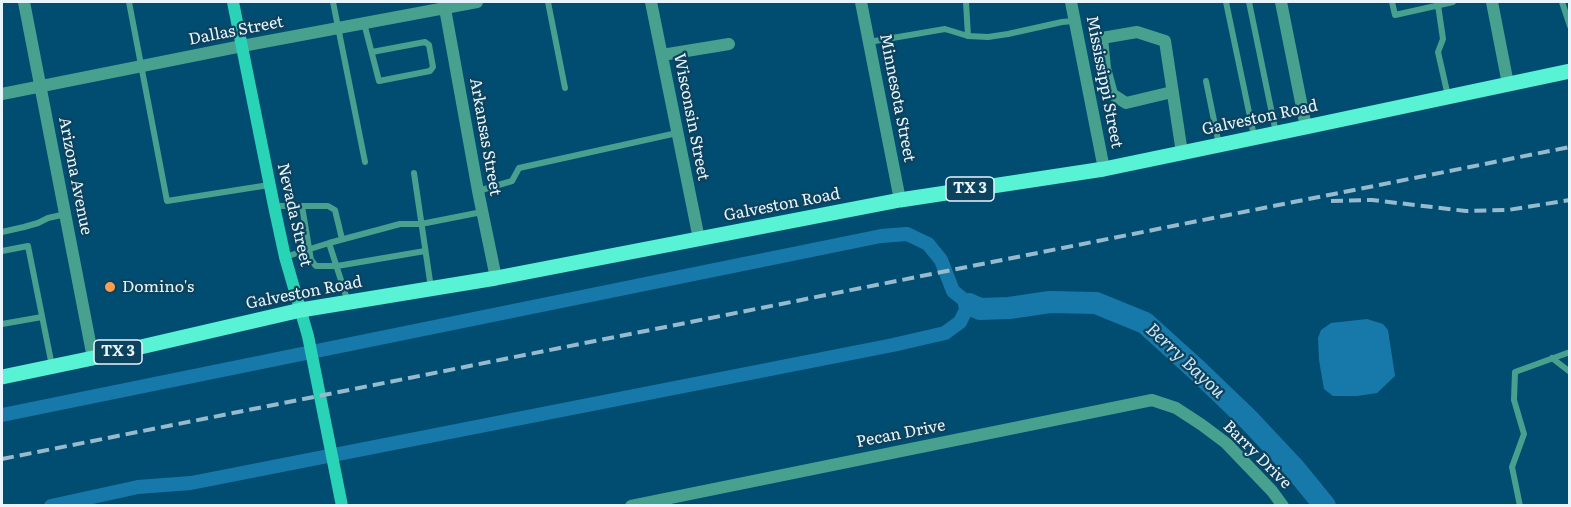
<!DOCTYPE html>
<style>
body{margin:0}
#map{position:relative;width:1571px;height:507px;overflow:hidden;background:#004d71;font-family:Literata,serif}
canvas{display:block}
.frame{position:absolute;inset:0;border:3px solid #e9f5fe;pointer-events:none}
</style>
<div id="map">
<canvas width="1571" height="507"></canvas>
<div class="frame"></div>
</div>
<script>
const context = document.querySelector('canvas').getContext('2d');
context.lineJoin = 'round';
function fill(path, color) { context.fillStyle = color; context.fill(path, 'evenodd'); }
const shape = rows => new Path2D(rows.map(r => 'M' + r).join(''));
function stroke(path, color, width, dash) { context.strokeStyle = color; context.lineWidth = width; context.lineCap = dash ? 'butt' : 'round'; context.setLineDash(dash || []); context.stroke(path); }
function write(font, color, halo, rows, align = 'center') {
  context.font = font + ' Literata,serif'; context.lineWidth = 4.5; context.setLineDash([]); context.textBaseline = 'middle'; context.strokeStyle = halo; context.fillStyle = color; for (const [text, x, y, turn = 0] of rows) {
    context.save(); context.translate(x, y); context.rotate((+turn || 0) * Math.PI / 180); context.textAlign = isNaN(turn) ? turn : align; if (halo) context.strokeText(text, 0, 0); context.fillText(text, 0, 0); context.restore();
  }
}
fill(shape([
 [1367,319,1383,324,1388,330,1395,376,1377,393,1357,396,1333,396,1324,389,1319,360,1318,338,1321,330,1331,323]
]), '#1779a9');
stroke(shape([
 [2,415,881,236,907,234,928,244,941,260,953,291,969,304,960,322,945,333,893,345,191,483,138,487,51,506]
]), '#1779a9', 14);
stroke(shape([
 [969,304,980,309,1009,308,1050,302,1096,303,1145,323,1198,371,1249,420,1294,468,1325,506]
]), '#1779a9', 22);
stroke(shape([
 [129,2,167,201,269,185],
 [333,2,365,162],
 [548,2,565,88],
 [966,2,968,36],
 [1226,2,1254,136],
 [1249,2,1276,133],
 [1392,2,1395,15,1453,2],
 [1562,2,1570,26],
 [1438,5,1443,39,1438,52,1448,96],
 [364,23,379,81,430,71,433,67,429,45,425,42,372,52],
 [869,42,945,29,968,36,988,37,1008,34,1062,22,1074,21],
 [1206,81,1219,145],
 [414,173,431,288],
 [478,191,512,181,519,168,677,133],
 [274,206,328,206,335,210,342,239],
 [302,206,311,260,316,266,337,266,425,251],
 [2,232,24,227,38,223,48,218,66,214],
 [329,243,348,302],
 [2,251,28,246,52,366],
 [285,257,329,243,400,224,421,224,482,212],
 [2,324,42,317],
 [1552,358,1570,372],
 [1520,506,1512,467,1524,434,1514,400,1515,372,1570,352]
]), '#48a18f', 6);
stroke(shape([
 [24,2,93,358],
 [651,2,699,239],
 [861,2,900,200],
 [1071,2,1104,169],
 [1281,2,1306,127],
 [1492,2,1508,84],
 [444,3,478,191,496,278],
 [662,55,729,44],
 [1172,92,1126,103,1112,94,1105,68,1102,38,1137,32,1165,41,1182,153],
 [2,94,242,46,477,2],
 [631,506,1152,400,1176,408,1202,425,1226,443,1272,491,1283,506]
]), '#48a18f', 12);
stroke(shape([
 [233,2,274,206,285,257,308,336,342,506]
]), '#29d3b6', 12);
stroke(shape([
 [2,377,93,358,301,310,496,278,900,200,1104,169,1306,127,1570,71]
]), '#58f2d4', 15);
stroke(shape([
 [1331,201,1372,200,1466,211,1508,210,1570,200],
 [2,459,1570,147]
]), '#97bacc', 4, [12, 6]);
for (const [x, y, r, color] of [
 [110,287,6,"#fb9e52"]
]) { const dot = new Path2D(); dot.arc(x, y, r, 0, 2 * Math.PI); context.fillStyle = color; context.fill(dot); stroke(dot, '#0d425d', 2); }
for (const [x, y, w] of [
 [970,189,48],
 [118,352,48]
]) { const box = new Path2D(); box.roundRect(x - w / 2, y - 12, w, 24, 4.5); context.fillStyle = '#0d425d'; context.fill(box); stroke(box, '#e9f5fe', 1.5); }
write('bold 15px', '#e9f5fe', null, [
 ["TX 3",970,189],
 ["TX 3",118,352]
]);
write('16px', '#e9f5fe', '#0d425d', [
 ["Dallas Street",236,31,-11],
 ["Mississippi Street",1104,82,79],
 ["Minnesota Street",897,98,79],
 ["Wisconsin Street",691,117,79],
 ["Galveston Road",1260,118,-12],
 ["Arkansas Street",485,137,80],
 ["Arizona Avenue",75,176,79],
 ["Galveston Road",782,205,-11],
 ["Nevada Street",294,215,77],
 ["Galveston Road",304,293,-11],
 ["Pecan Drive",901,434,-11],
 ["Barry Drive",1257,455,45]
]);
write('16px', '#e9f5fe', '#0d425d', [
 ["Domino's",122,287]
], 'left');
write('italic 18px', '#cbe4f4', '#0d425d', [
 ["Berry Bayou",1185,361,43]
]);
</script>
